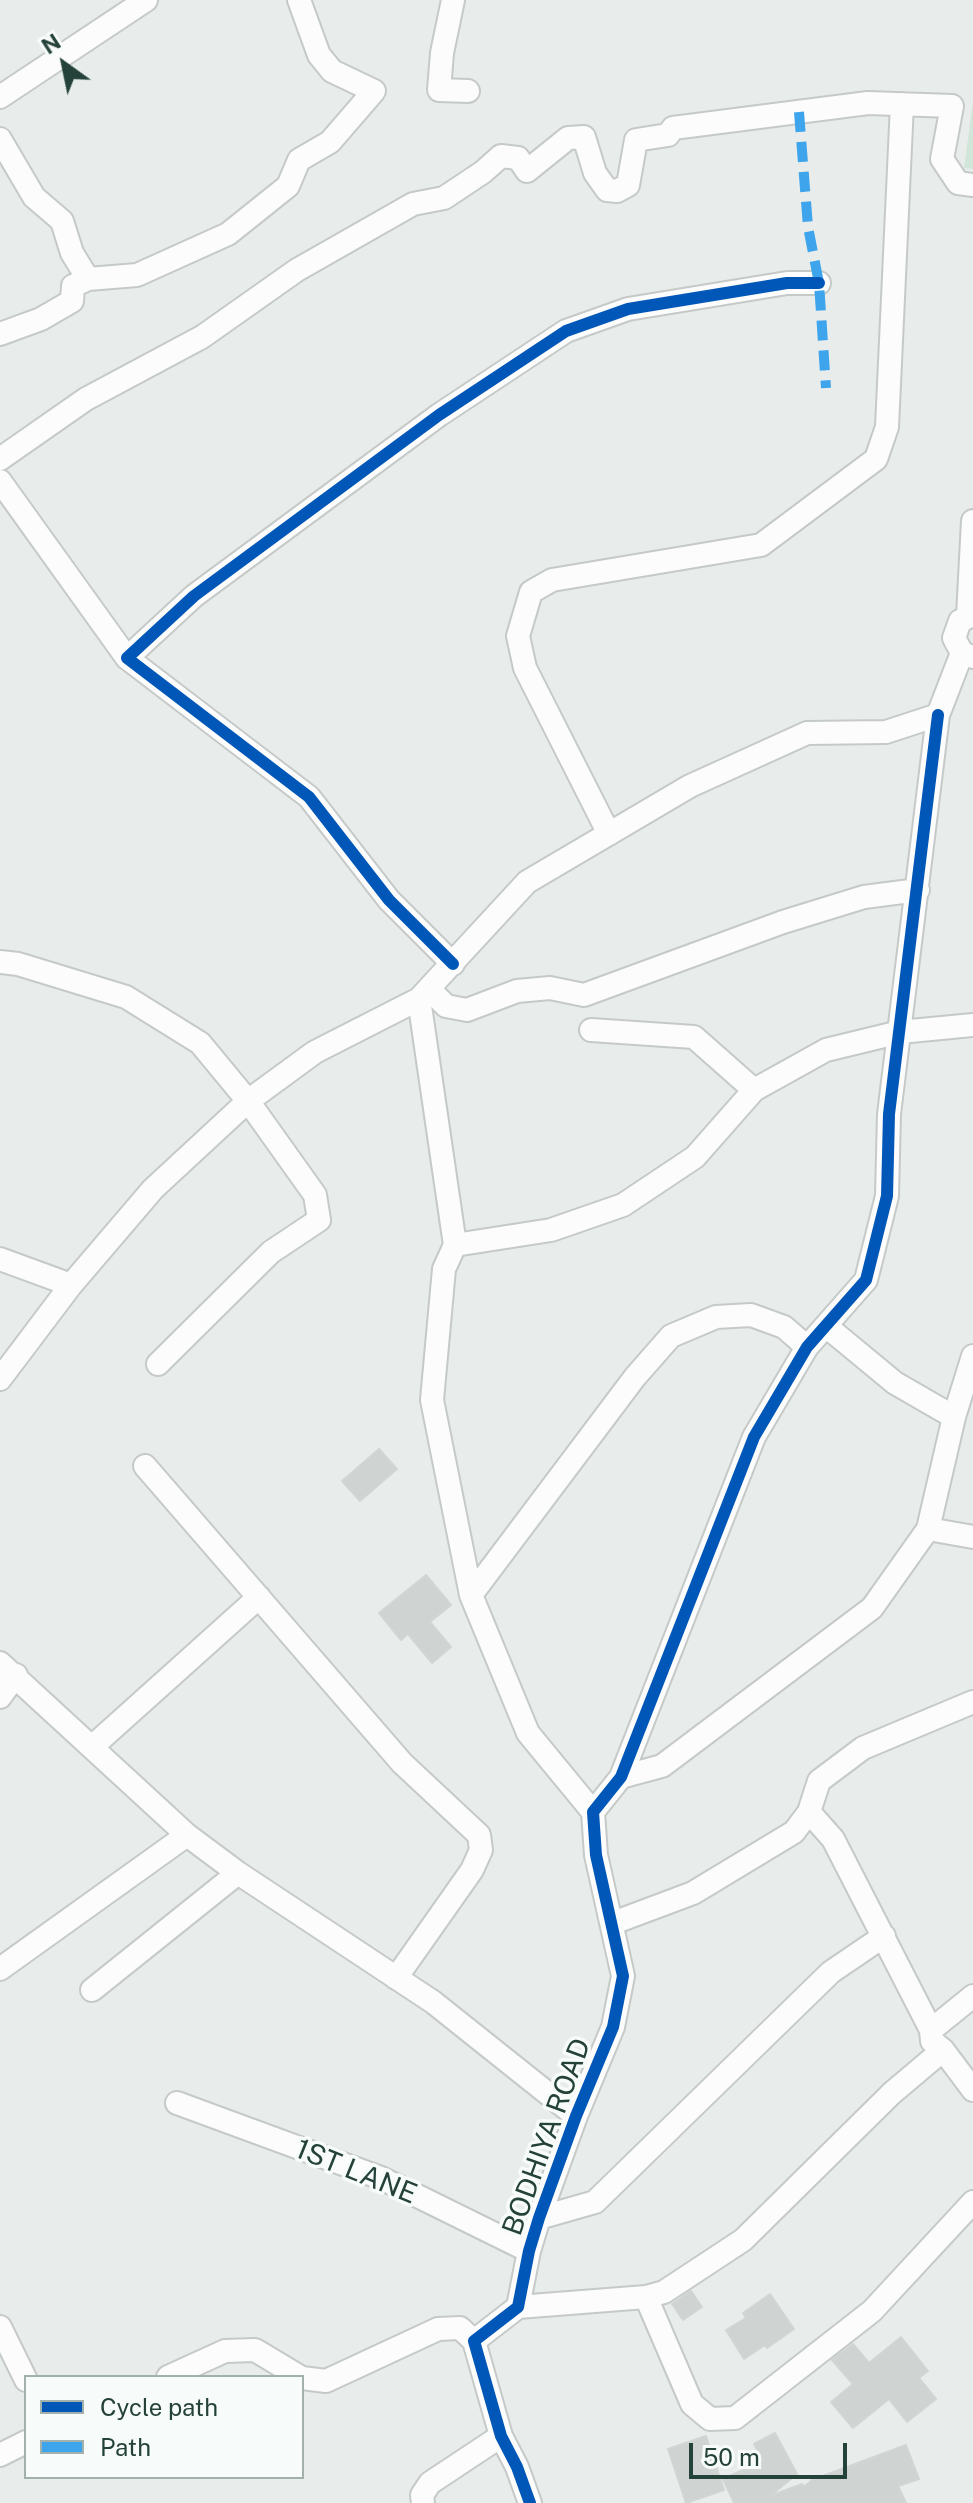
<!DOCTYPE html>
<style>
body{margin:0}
#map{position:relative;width:973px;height:2503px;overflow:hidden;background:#e8edeb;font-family:"Public Sans",sans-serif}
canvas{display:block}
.legend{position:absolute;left:24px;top:2375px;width:280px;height:104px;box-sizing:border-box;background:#f7fbf9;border:2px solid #a3b1ad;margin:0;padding:10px 14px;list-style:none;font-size:24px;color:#24423a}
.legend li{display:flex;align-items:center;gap:16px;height:40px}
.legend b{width:40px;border:2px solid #a3b1ad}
.north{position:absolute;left:24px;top:24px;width:80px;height:80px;-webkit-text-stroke:6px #f7fbf9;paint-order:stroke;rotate:327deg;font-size:22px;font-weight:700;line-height:32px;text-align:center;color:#24423a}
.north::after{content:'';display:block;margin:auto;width:28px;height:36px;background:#24423a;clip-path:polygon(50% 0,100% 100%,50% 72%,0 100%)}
.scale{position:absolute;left:689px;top:2443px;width:158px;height:36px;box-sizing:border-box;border:4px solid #24423a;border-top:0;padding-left:10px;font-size:24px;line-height:28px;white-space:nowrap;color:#24423a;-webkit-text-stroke:6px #f7fbf9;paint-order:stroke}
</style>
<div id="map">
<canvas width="973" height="2503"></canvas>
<ul class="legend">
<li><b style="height:10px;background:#0057b8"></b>Cycle path</li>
<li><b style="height:10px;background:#3ea4ec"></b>Path</li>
</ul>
<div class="north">N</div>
<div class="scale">50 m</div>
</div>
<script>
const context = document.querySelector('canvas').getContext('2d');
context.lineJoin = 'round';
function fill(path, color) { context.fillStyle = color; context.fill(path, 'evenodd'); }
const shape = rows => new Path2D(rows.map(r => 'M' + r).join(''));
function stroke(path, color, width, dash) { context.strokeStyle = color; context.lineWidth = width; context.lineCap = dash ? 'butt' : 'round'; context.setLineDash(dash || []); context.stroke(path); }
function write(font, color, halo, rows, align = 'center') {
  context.font = font + ' "Public Sans",sans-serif'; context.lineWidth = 7; context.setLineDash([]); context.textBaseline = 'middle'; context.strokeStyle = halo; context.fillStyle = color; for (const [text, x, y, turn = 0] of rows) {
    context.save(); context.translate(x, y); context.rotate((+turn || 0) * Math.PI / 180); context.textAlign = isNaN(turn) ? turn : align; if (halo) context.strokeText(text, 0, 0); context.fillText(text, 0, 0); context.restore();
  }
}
fill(shape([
 [973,101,973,169,964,168]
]), '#d1e6d8');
const building = shape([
 [379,1449,397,1469,360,1501,342,1481,379,1449],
 [426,1575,451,1605,430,1622,451,1647,432,1663,408,1634,401,1640,379,1613,426,1575],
 [691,2291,702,2307,683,2320,672,2304,691,2291],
 [770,2294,794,2329,767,2348,765,2345,744,2359,726,2330,746,2318,743,2313,770,2294],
 [901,2337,928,2371,919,2378,936,2399,907,2422,889,2399,853,2428,831,2402,853,2384,832,2360,853,2344,869,2363,901,2337],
 [775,2433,797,2474,770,2496,802,2484,804,2487,812,2480,906,2445,919,2479,898,2486,906,2503,734,2503,723,2479,763,2461,754,2444,775,2433],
 [706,2436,724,2490,686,2503,668,2449,706,2436]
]);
fill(building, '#cfd4d2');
stroke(building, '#d1d6d4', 2);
const street = shape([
 [453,0,442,53,439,90,468,91],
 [0,97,146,0],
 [0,139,34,197,62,221,72,253,88,279],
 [0,334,41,319,72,301,73,286,88,279,137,275,228,234,288,186,299,160,330,142,374,91,332,71,319,55,299,0],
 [0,459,86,399,202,337,297,270,413,204,444,198,483,172,501,156,518,158,527,171,568,138,584,137,595,173,607,190,617,191,628,185,636,140,668,135,673,128,868,103,952,106,942,159,958,183,973,185],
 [0,481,127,658],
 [973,615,960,621,954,638,962,653,973,657],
 [968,616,973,521],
 [609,834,525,668,518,636,531,592,552,580,761,545,876,459,887,427,902,104],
 [0,962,18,964,126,997,200,1043,248,1101,315,1195,319,1220,271,1252,158,1364],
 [453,964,389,900,309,797,127,658,194,596,439,415,566,331,628,309,787,283,819,283],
 [430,990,446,1006,467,1010,517,991,550,988,584,995,783,922,864,897,918,890],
 [419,999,455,1245,444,1269,432,1400,471,1595,528,1733,593,1812],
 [591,1030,694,1037,754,1090],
 [455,1245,551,1230,623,1205,695,1157,754,1090,826,1050,900,1032,973,1025],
 [0,1259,71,1285],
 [826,1326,895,1383,954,1417],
 [0,1379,71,1285,153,1189,248,1101,315,1052,419,999,527,882,690,786,807,733,886,732,938,715,962,653],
 [145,1466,402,1763,479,1835,481,1850,472,1870,396,1978],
 [928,1529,973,1537],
 [471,1595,635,1377,671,1336,716,1317,751,1315,784,1327,807,1347],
 [0,1663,187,1835,238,1873,433,2002,576,2116],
 [0,1697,16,1675],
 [93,1746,259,1597],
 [621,1777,662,1766,872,1608,928,1529,954,1417,973,1356],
 [809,1812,833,1839,931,2030],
 [613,1923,693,1893,794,1832,809,1812,819,1781,863,1748,973,1702],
 [0,1969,187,1835],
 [92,1990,238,1873],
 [943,2050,973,2090],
 [177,2103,381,2178,529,2251],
 [539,2218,595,2202,831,1972,884,1936],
 [646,2297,692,2404,710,2419,735,2418,872,2311,973,2202],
 [518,2307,646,2297,664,2292,743,2240,892,2093,943,2050,932,2041,931,2030,973,1996],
 [0,2327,26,2380],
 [168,2377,225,2351,255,2350,300,2377],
 [302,2378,326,2381,438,2329,460,2328,474,2341],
 [0,2455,26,2442],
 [423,2503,422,2495,430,2483,501,2436],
 [530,2503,517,2467,501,2436,474,2341,518,2307,529,2251,539,2218,576,2116,613,2027,623,1976,596,1855,593,1812,621,1777,754,1437,807,1347,866,1280,887,1196,889,1114,938,715]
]);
stroke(street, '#c5cac8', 26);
stroke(street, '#fcfcfc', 22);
stroke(shape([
 [799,112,808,227,819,283,826,388]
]), '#3ea4ec', 10, [20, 10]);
stroke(shape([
 [453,964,389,900,309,797,127,658,194,596,439,415,566,331,628,309,787,283,819,283],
 [530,2503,517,2467,501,2436,474,2341,518,2307,529,2251,539,2218,576,2116,613,2027,623,1976,596,1855,593,1812,621,1777,754,1437,807,1347,866,1280,887,1196,889,1114,938,715]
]), '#0057b8', 12);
write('28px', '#24423a', '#f7fbf9', [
 ["BODHIYA ROAD",547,2137,-70],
 ["1ST LANE",356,2172,22]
]);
</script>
